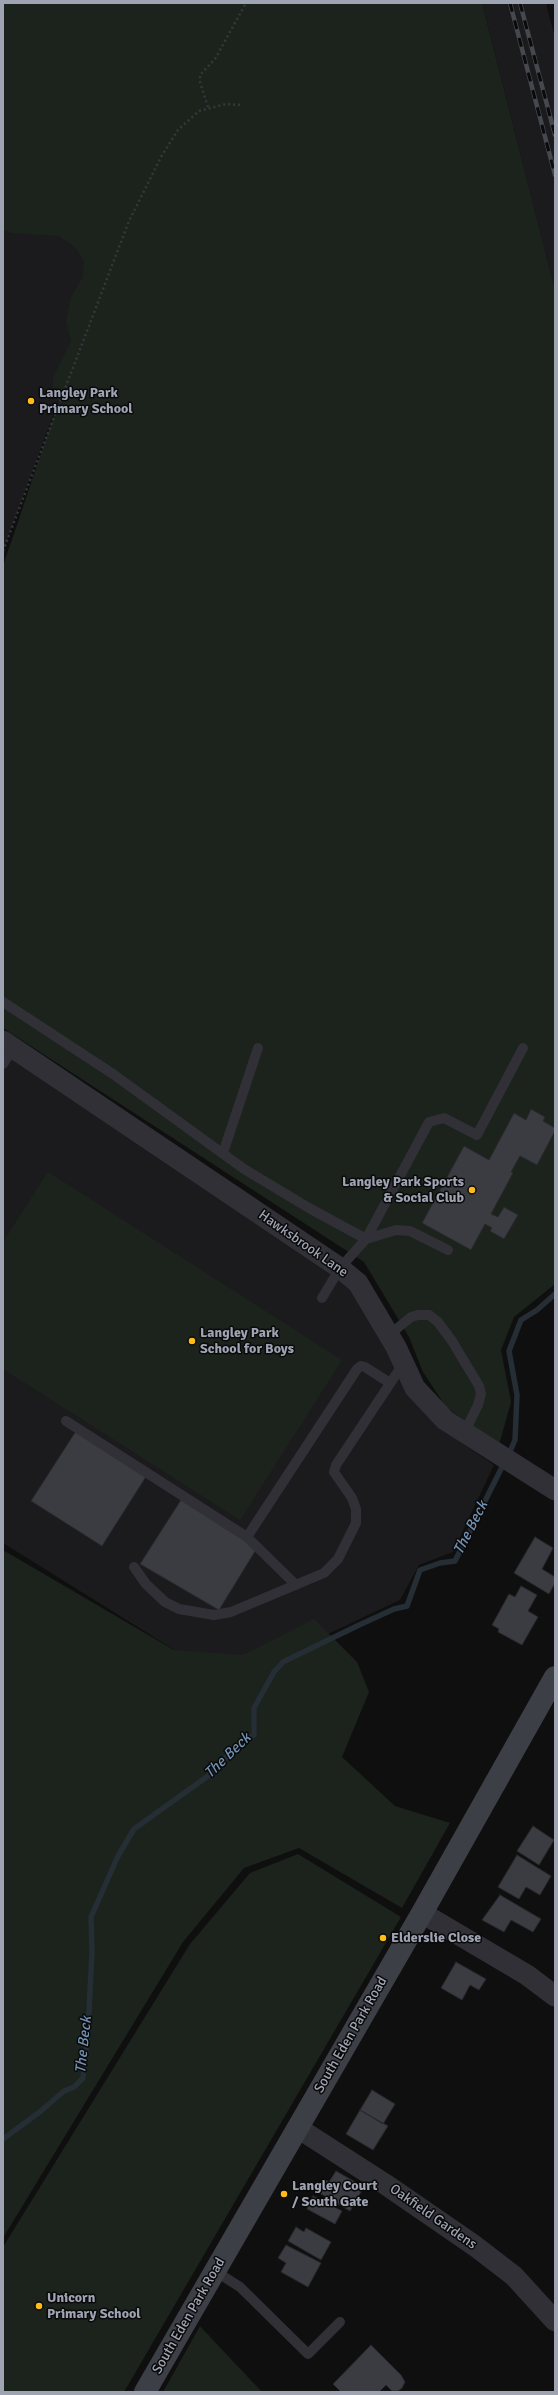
<!DOCTYPE html>
<style>
body{margin:0}
#map{position:relative;width:558px;height:2395px;overflow:hidden;background:#0f0f10;font-family:Signika,sans-serif}
canvas{display:block}
.frame{position:absolute;inset:0;border:4px solid #9fa4b3;pointer-events:none}
</style>
<div id="map">
<canvas width="558" height="2395"></canvas>
<div class="frame"></div>
</div>
<script>
const context = document.querySelector('canvas').getContext('2d');
context.lineJoin = 'round';
function fill(path, color) { context.fillStyle = color; context.fill(path, 'evenodd'); }
const shape = rows => new Path2D(rows.map(r => 'M' + r).join(''));
function stroke(path, color, width, dash) { context.strokeStyle = color; context.lineWidth = width; context.lineCap = dash ? 'butt' : 'round'; context.setLineDash(dash || []); context.stroke(path); }
function write(font, color, halo, rows, align = 'center') {
  context.font = font + ' Signika,sans-serif'; context.lineWidth = 3; context.setLineDash([]); context.textBaseline = 'middle'; context.strokeStyle = halo; context.fillStyle = color; for (const [text, x, y, turn = 0] of rows) {
    context.save(); context.translate(x, y); context.rotate((+turn || 0) * Math.PI / 180); context.textAlign = isNaN(turn) ? turn : align; if (halo) context.strokeText(text, 0, 0); context.fillText(text, 0, 0); context.restore();
  }
}
fill(shape([
 [482,3,546,3,555,38,555,290],
 [3,209,114,250,3,551],
 [3,1041,353,1289,440,1428,494,1465,453,1552,419,1565,400,1600,275,1659,250,1697,3,1543]
]), '#1b1b1d');
fill(shape([
 [3,3,482,3,555,290,555,1284,514,1317,501,1350,511,1402,499,1445,446,1407,423,1372,409,1337,364,1262,3,1028,3,566,59,400,53,394,53,377,71,341,66,321,71,297,83,277,84,261,75,247,59,236,12,233,3,230],
 [48,1172,342,1360,240,1520,3,1369,3,1242],
 [3,1550,174,1650,243,1655,314,1619,357,1662,369,1692,342,1757,395,1806,450,1823,402,1908,299,1848,244,1868,183,1942,3,2238],
 [298,1854,401,1917,124,2392,3,2392,3,2247,190,1944,250,1873],
 [200,2326,213,2340,262,2392,163,2392]
]), '#1b231c');
stroke(shape([
 [508,1456,515,1440,517,1395,509,1351,521,1320,537,1310,555,1294],
 [3,2139,41,2111,64,2091,74,2087,83,2078,88,2030,92,1952,91,1917,118,1856,134,1829,208,1776,241,1742,254,1735,254,1708,274,1672,283,1662,357,1626,394,1609,407,1606,420,1570,440,1563,455,1561,504,1463]
]), '#252d35', 5.5);
const building = shape([
 [531,1109,545,1117,543,1121,555,1128,555,1131,537,1165,520,1156,511,1172,513,1173,491,1214,498,1217,504,1207,518,1215,504,1239,490,1231,492,1228,485,1224,471,1250,422,1223,464,1146,489,1160,514,1113,526,1120,531,1109],
 [76,1431,147,1475,102,1546,31,1501,76,1431],
 [181,1500,257,1548,219,1610,140,1564,181,1500],
 [535,1537,553,1548,542,1569,555,1577,555,1583,549,1594,514,1573,535,1537],
 [521,1586,537,1595,528,1611,538,1617,522,1645,498,1632,499,1629,492,1625,509,1594,515,1597,521,1586],
 [533,1826,554,1840,539,1865,517,1851,533,1826],
 [517,1855,551,1876,540,1895,526,1887,519,1899,498,1887,517,1855],
 [500,1895,541,1919,533,1932,511,1920,504,1932,482,1920,500,1895],
 [456,1962,486,1979,479,1990,470,1985,462,2000,441,1988,456,1962],
 [372,2090,395,2104,383,2124,360,2110,372,2090],
 [360,2110,388,2126,373,2150,346,2134,360,2110],
 [336,2171,364,2187,350,2211,316,2191,324,2179,329,2182,336,2171],
 [313,2196,342,2211,335,2224,307,2209,313,2196],
 [296,2227,304,2232,306,2228,331,2242,321,2260,288,2241,296,2227],
 [286,2245,321,2263,308,2287,281,2272,286,2263,278,2258,286,2245],
 [371,2345,401,2375,405,2382,402,2388,398,2391,392,2391,386,2385,379,2392,341,2392,333,2384,371,2345]
]);
fill(building, '#3b3c41');
stroke(building, '#29292d', 1);
stroke(shape([
 [208,107,200,82,200,75,215,59,246,3],
 [3,551,129,221,161,157,178,130,199,111,226,104,240,105]
]), '#36373d', 2.5, [2, 3]);
stroke(shape([
 [3,1002,113,1074,244,1169,309,1208,366,1239,396,1230,410,1231,448,1250],
 [3,1064,13,1048],
 [223,1153,258,1048],
 [322,1298,340,1268,366,1239,429,1122,444,1118,477,1135,523,1048],
 [389,1335,411,1317,418,1315,429,1315,438,1322,452,1341,479,1386,481,1394,478,1405,464,1433],
 [66,1421,247,1537,296,1585],
 [247,1537,357,1369,361,1366,365,1367,390,1383],
 [134,1567,146,1584,165,1602,179,1609,214,1615,231,1612,324,1573,338,1559,356,1523,356,1509,352,1498,334,1472,336,1465,403,1364],
 [215,2271,240,2287,308,2354,340,2322]
]), '#303036', 10);
stroke(shape([
 [3,1041,340,1268,358,1283,396,1347,415,1388,445,1420,555,1490],
 [422,1913,527,1975,555,1996],
 [298,2128,385,2184,475,2246,514,2276,555,2321]
]), '#303036', 21);
stroke(shape([
 [145,2392,422,1913,555,1677]
]), '#3d3f46', 22);
const rail = shape([
 [510,3,555,175],
 [520,3,555,135]
]);
stroke(rail, '#46484f', 4.5);
stroke(rail, '#0a0a0b', 3, [9]);
for (const [x, y, r, color] of [
 [31,401,4,"#ffbc18"],
 [472,1190,4,"#ffbc18"],
 [192,1341,4,"#ffbc18"],
 [383,1938,4,"#ffbc18"],
 [284,2194,4,"#ffbc18"],
 [39,2306,4,"#ffbc18"]
]) { const dot = new Path2D(); dot.arc(x, y, r, 0, 2 * Math.PI); context.fillStyle = color; context.fill(dot); stroke(dot, '#0a0a0b', 1.5); }
write('bold 14px', '#9fa4b3', '#0a0a0b', [
 ["Langley Park",39,393],
 ["Primary School",39,409],
 ["Langley Park Sports",464,1182,"right"],
 ["& Social Club",464,1198,"right"],
 ["Langley Park",200,1333],
 ["School for Boys",200,1349],
 ["Elderslie Close",391,1938],
 ["Langley Court",292,2186],
 ["/ South Gate",292,2202],
 ["Unicorn",47,2298],
 ["Primary School",47,2314]
], 'left');
write('14px', '#9fa4b3', '#0a0a0b', [
 ["Hawksbrook Lane",303,1244,35],
 ["South Eden Park Road",351,2035,-60],
 ["Oakfield Gardens",433,2217,35],
 ["South Eden Park Road",189,2316,-60]
]);
write('italic 15px', '#7291b2', '#0a0a0b', [
 ["The Beck",471,1528,-63],
 ["The Beck",228,1756,-44],
 ["The Beck",84,2045,-84]
]);
</script>
